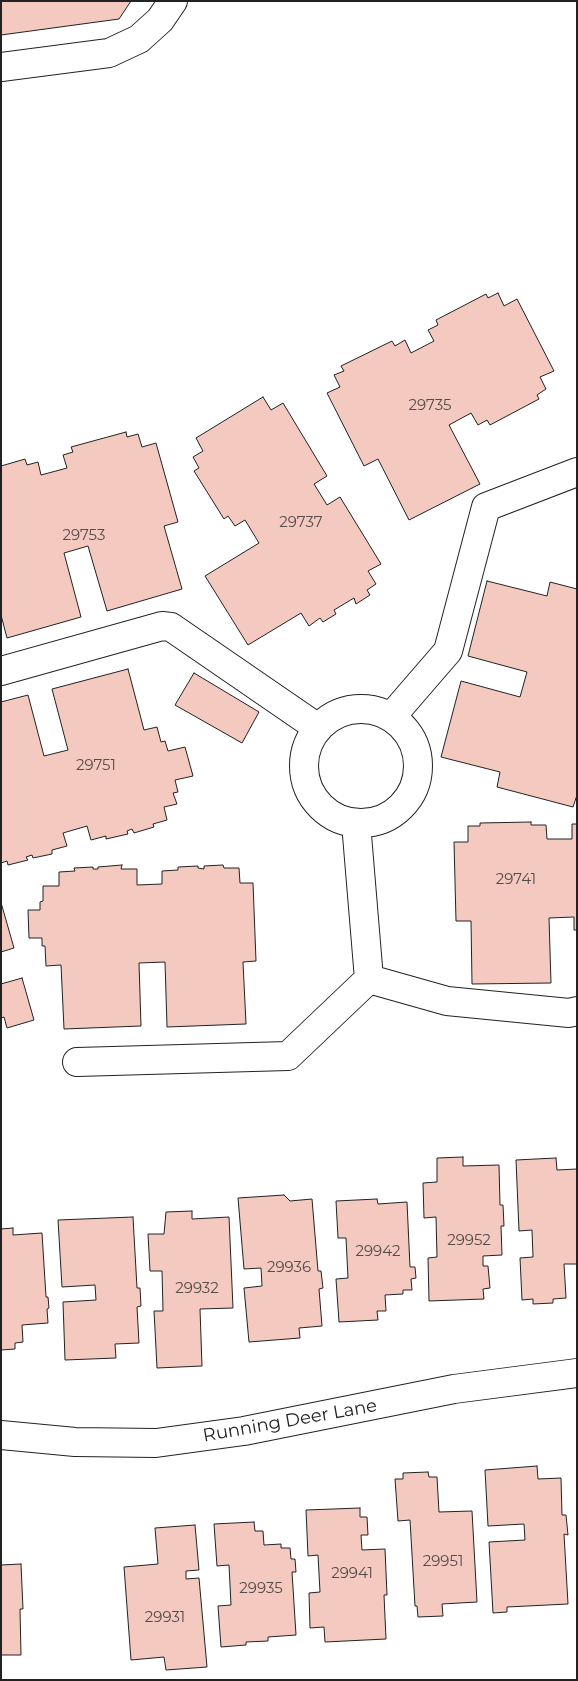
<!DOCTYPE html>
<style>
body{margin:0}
#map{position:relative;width:578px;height:1681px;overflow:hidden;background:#fff;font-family:Montserrat,sans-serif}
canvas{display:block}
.frame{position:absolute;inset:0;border:2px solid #222;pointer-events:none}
</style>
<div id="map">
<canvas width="578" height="1681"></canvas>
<div class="frame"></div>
</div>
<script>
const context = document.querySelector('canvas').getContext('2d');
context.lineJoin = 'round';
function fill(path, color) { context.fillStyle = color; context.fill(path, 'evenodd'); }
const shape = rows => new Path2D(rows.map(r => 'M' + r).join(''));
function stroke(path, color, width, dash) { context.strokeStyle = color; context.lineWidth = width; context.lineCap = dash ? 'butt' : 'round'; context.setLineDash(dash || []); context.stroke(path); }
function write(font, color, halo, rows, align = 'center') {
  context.font = font + ' Montserrat,sans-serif'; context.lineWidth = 4; context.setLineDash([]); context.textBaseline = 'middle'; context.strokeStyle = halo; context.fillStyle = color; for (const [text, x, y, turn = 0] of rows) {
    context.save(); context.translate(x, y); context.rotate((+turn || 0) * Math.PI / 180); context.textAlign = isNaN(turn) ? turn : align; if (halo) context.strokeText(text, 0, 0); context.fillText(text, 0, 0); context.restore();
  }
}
const building = shape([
 [1,1,131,1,119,19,1,35,1,1],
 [498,293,504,306,517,299,554,371,540,377,546,389,537,395,539,399,490,425,487,420,478,425,471,413,449,425,480,484,409,520,378,459,364,466,327,393,340,387,334,375,344,371,341,366,392,341,395,346,405,340,411,353,434,341,428,330,438,325,436,320,486,294,488,298,498,293],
 [263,397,271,410,283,403,327,476,314,484,327,505,340,497,381,564,368,571,376,584,367,590,370,595,356,604,354,598,334,610,336,614,323,622,320,618,309,626,301,613,248,645,205,576,259,543,245,520,235,526,228,516,224,519,194,471,199,468,193,457,203,451,196,438,263,397],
 [126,432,127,437,138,434,142,447,156,443,178,522,164,526,182,589,107,611,88,546,64,553,81,617,7,638,1,615,1,466,25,459,27,465,38,462,41,475,67,468,63,455,73,452,71,447,126,432],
 [487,581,547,596,550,582,577,589,577,795,573,807,497,787,500,772,441,757,461,681,520,697,527,672,468,656,487,581],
 [128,669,144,730,157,727,161,742,165,741,168,751,185,747,193,776,175,780,178,792,173,793,177,804,164,807,167,820,153,824,154,827,134,833,132,829,127,831,128,834,106,839,106,836,91,840,87,826,63,833,67,846,52,850,52,854,33,858,32,855,26,857,28,860,8,865,7,861,1,863,1,702,28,695,44,756,68,750,52,689,128,669],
 [194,673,259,712,242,743,175,705,194,673],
 [531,822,531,825,546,825,547,839,572,839,572,824,577,824,577,930,574,930,574,917,549,918,551,983,472,984,471,921,456,921,454,842,468,842,468,826,480,826,480,823,531,822],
 [122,865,121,869,137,869,137,885,162,884,162,871,178,870,178,867,198,866,198,868,204,869,204,866,223,865,224,868,239,868,240,883,253,883,256,961,243,962,246,1024,167,1027,165,962,139,963,141,1026,64,1029,61,965,46,966,45,946,42,946,42,938,29,938,28,910,40,910,40,902,43,901,43,886,59,886,59,872,75,871,74,868,93,867,93,869,98,869,98,867,122,865],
 [2,906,14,948,1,952,1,907,2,906],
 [22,978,34,1020,7,1028,4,1017,1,1018,1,984,22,978],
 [463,1157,463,1166,499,1165,500,1205,503,1205,504,1226,501,1226,502,1255,483,1256,483,1266,488,1266,490,1288,483,1289,484,1299,429,1301,428,1258,437,1257,436,1217,424,1218,423,1183,437,1182,437,1158,463,1157],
 [556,1158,557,1170,577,1169,577,1264,564,1264,566,1298,553,1299,553,1303,533,1304,533,1299,522,1300,520,1258,533,1257,532,1230,519,1231,516,1160,556,1158],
 [284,1195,290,1201,312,1199,318,1271,321,1271,323,1288,319,1289,322,1326,299,1328,300,1338,249,1342,244,1288,262,1286,261,1268,244,1269,238,1198,284,1195],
 [377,1199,378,1204,407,1202,410,1267,415,1267,416,1278,411,1279,412,1290,403,1290,403,1294,385,1295,386,1311,377,1311,378,1320,339,1322,336,1279,348,1278,346,1238,338,1238,336,1201,377,1199],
 [192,1211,192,1219,229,1217,233,1308,200,1309,202,1366,157,1368,154,1311,163,1311,162,1271,150,1271,148,1234,164,1234,166,1212,192,1211],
 [133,1217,137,1288,140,1288,141,1306,137,1307,139,1343,115,1344,116,1358,65,1360,63,1302,96,1300,95,1285,62,1287,58,1220,133,1217],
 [13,1228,13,1235,42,1233,46,1297,48,1297,49,1308,47,1309,48,1323,22,1325,23,1342,15,1343,15,1349,1,1350,1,1229,13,1228],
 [537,1466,538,1479,561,1478,562,1515,566,1515,568,1535,564,1534,568,1604,507,1607,507,1612,493,1613,489,1542,525,1540,524,1524,488,1526,485,1470,537,1466],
 [428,1472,429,1477,437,1477,439,1512,472,1511,477,1602,442,1604,443,1616,418,1617,417,1606,415,1606,410,1520,398,1521,395,1479,403,1479,403,1473,428,1472],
 [360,1508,360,1517,367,1517,368,1535,361,1535,362,1550,385,1549,387,1595,384,1595,386,1639,325,1642,324,1627,310,1628,309,1593,320,1592,318,1555,308,1556,306,1510,360,1508],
 [254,1522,255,1531,263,1531,264,1545,281,1544,281,1548,290,1548,291,1559,295,1559,296,1572,292,1572,296,1635,268,1637,268,1641,246,1642,246,1645,221,1647,218,1606,231,1605,229,1565,217,1566,214,1524,254,1522],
 [195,1525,199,1570,186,1571,186,1579,199,1578,207,1667,166,1670,164,1657,131,1660,124,1567,158,1564,155,1528,195,1525],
 [21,1564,23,1609,20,1609,21,1655,1,1655,1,1565,21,1564]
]);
fill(building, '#f3c9c0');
stroke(building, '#222', 1);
const minor = shape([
 [1,67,109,53,139,39,160,20,173,1],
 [1,671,162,626,171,627,318,728],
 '304 766a57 57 0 1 1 114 0a57 57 0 1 1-114 0Z',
 [391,717,448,651,486,507,577,472],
 [356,823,369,979,447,1001,569,1013,577,1011],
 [77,1062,288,1056,369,979],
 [1,1435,75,1442,156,1443,244,1431,454,1389,577,1373]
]);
stroke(minor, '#222', 30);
stroke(minor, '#fff', 28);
write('15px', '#564c4a', null, [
 ["29735",430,406],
 ["29737",301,523],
 ["29753",84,536],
 ["29751",96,766],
 ["29741",516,880],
 ["29952",469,1241],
 ["29942",378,1252],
 ["29936",289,1268],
 ["29932",197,1289],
 ["29951",443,1562],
 ["29941",352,1574],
 ["29935",261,1589],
 ["29931",165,1618]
]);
write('18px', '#222', '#fff', [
 ["Running Deer Lane",290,1421,-10]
]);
</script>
